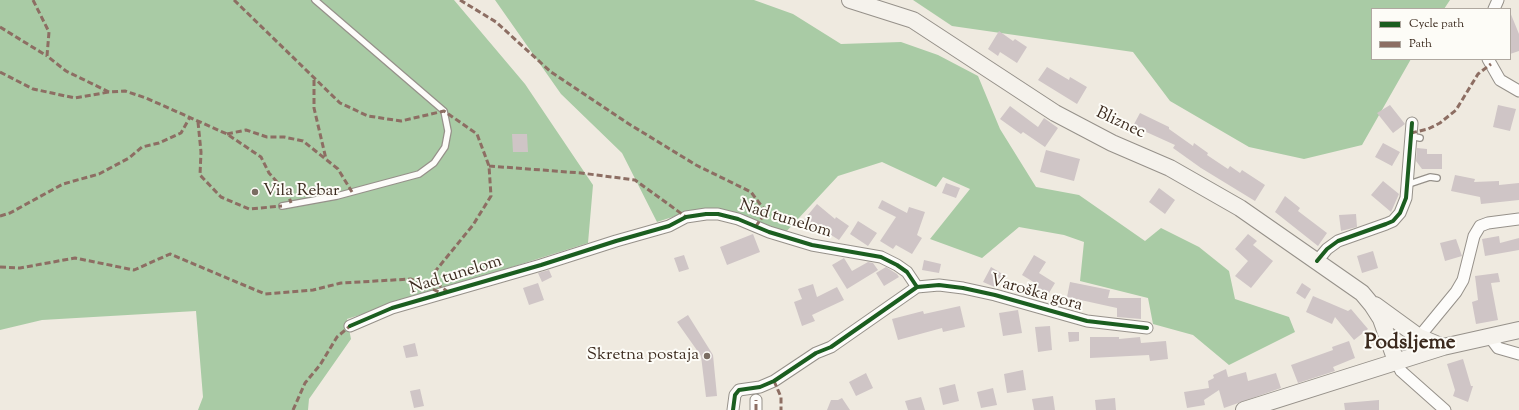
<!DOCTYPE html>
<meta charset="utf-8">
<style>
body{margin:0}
#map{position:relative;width:1519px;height:410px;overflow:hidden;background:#efeae0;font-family:"Sorts Mill Goudy",serif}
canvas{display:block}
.legend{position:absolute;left:1371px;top:8px;width:140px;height:52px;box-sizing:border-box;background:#fdfcf7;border:1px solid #afa8a0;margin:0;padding:5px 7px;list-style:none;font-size:12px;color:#3b2a1e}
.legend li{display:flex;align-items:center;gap:8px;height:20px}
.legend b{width:20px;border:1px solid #afa8a0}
</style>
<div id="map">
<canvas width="1519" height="410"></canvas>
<ul class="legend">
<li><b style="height:5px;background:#1b5e20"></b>Cycle path</li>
<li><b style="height:5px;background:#8d6e63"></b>Path</li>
</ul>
</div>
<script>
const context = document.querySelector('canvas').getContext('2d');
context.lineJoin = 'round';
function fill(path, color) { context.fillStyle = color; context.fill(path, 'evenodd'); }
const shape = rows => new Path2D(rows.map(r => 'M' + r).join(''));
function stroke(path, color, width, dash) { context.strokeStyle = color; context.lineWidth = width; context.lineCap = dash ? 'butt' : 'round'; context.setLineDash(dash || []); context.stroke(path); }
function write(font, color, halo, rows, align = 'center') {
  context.font = font + ' "Sorts Mill Goudy",serif'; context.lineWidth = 4; context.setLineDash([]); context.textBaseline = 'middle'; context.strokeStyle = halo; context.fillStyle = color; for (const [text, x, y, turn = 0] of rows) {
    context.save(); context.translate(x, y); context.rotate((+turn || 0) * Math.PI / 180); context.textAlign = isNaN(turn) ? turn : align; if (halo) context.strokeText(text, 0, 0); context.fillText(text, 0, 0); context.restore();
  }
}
fill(shape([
 [0,0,454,0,525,84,593,185,588,243,347,319,351,339,309,399,308,410,198,410,203,397,196,311,42,320,0,330],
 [495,0,754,0,793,14,841,44,901,42,938,55,978,76,1000,129,1036,187,1079,195,1145,241,1161,228,1199,247,1229,271,1235,299,1289,317,1295,332,1229,365,1193,335,1153,324,1148,298,1080,281,1084,242,1064,235,1019,227,982,258,930,239,970,189,943,177,936,187,882,162,838,176,784,234,733,213,694,210,657,222,622,153,561,94],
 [913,0,1450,0,1444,9,1372,9,1372,59,1411,59,1362,145,1304,159,1249,147,1170,101,1133,52,952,26]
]), '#a9cba5');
fill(shape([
 [1510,12,1519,34,1519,51,1510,54],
 [999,31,1013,41,1015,39,1027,47,1017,63,1000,52,998,56,988,49],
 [1047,67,1069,80,1070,77,1087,87,1077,104,1038,80],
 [1390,105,1405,124,1393,133,1377,113],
 [1498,105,1516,109,1510,131,1493,127],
 [1010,106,1038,127,1044,118,1058,128,1045,147,1023,132,1021,134,1000,119],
 [1140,113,1169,127,1169,129,1193,146,1194,143,1208,153,1207,155,1228,169,1230,166,1240,173,1242,170,1265,185,1255,201,1201,168,1173,148,1175,145,1133,126],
 [512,134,527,134,528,152,513,152],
 [1383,143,1400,152,1392,166,1375,157],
 [1417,148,1427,149,1427,154,1442,154,1442,169,1422,169,1416,161],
 [1046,150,1080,159,1074,181,1040,172],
 [1455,175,1475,179,1474,182,1499,181,1499,185,1519,183,1519,200,1481,204,1480,197,1451,191],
 [1383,181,1399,194,1391,212,1371,195],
 [946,183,960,188,956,198,942,193],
 [1159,188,1175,200,1165,214,1149,202],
 [1285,196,1300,208,1298,211,1327,233,1318,246,1275,212],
 [882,200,907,213,909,207,925,212,917,235,922,238,912,254,896,245,893,249,880,241,896,217,878,208],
 [817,204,835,219,836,217,849,226,839,240,820,228,817,232,803,221],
 [1356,214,1357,227,1341,231,1339,215],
 [858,221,877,233,868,246,850,234],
 [753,234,760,252,727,265,720,247],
 [1248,234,1257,241,1253,245,1273,261,1251,288,1235,276,1248,261,1235,249],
 [1499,236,1500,243,1519,238,1519,250,1485,256,1482,239],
 [1456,239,1462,256,1445,261,1440,243],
 [1373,251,1378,268,1362,273,1357,256],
 [684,255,689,269,679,272,674,258],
 [1034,255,1046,262,1039,273,1055,283,1046,298,1031,289,1035,283,1022,275],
 [844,258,852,271,868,262,873,263,878,270,847,289,832,265],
 [924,260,941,264,939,273,922,270],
 [886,267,897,274,899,277,884,286,876,273],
 [991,267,1004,275,997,288,983,282],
 [549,270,552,277,542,282,538,273],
 [1498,273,1500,282,1491,283,1498,320,1476,324,1472,302,1478,300,1475,276],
 [1070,282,1110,290,1108,298,1141,298,1141,319,1117,317,1117,308,1067,297],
 [538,283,544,300,529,305,523,288],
 [1302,283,1311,289,1305,299,1296,293],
 [813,284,817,297,837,287,844,300,812,315,815,321,802,326,794,302,802,299,798,289],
 [1313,296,1348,311,1351,309,1368,329,1354,340,1335,317,1332,324,1306,312],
 [960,306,965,327,943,332,942,328,898,340,892,319,923,311,924,314],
 [1018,310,1022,333,1003,336,999,313],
 [688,315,713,355,717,396,706,397,701,356,677,322],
 [1050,326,1052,350,1038,352,1035,327],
 [1068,332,1079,332,1079,341,1069,342],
 [1090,337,1119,337,1119,339,1140,337,1141,343,1166,341,1168,359,1150,361,1149,355,1090,358],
 [1349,341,1355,358,1333,367,1335,371,1298,383,1291,365,1333,350,1332,347],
 [415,343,418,356,406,358,403,346],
 [1463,359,1471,386,1473,386,1468,402,1453,396,1455,390,1447,364],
 [1226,369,1228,377,1246,372,1248,381,1276,373,1281,388,1224,408,1219,390,1204,400,1205,405,1187,408,1184,392,1209,388,1208,381,1214,378,1213,375],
 [1023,370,1026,390,1007,393,1004,374],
 [866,373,873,388,856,396,849,382],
 [955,384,959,401,943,405,939,388],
 [993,388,997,405,981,408,977,392],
 [420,389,424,406,414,408,410,391],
 [1053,396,1055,410,1034,410,1032,399],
 [921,397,925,410,908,410,905,401],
 [842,398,850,410,827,410,831,400,838,400],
 [1115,398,1116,410,1096,410,1095,400],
 [1379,400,1379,410,1345,410,1344,403]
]), '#cfc5c6');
const lane = shape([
 [1411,136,1420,138],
 [1406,185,1430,177,1437,178],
 [282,206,337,196,419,174,434,163,445,147,448,131,444,111,315,0]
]);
const street = shape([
 [1494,9,1498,0],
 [1488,59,1500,80,1519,91],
 [1317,261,1327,249,1338,241,1386,224,1393,221,1400,213,1406,198,1412,123],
 [350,326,392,308,541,265,616,241,669,226,686,217,706,214,718,214,738,219,769,232,812,245,881,257,897,265,907,272,917,287],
 [1489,336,1498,348,1519,354],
 [1419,337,1456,292,1463,280,1474,236,1480,226,1488,223,1519,219],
 [1396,361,1401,371,1445,410],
 [733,410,735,395,739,390,760,387,774,381,816,353,831,347,917,287,939,285,963,288,995,295,1087,321,1147,328],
 [756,410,756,400]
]);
const secondary = shape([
 [850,0,913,20,1055,113,1112,143,1170,168,1240,208,1362,293,1372,305,1381,319,1396,361],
 [1375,305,1419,337,1443,347],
 [1244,410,1443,347,1519,330]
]);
stroke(lane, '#96918a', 8);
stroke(street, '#96918a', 13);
stroke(secondary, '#96918a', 18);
stroke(lane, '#fdfcfa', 5.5);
stroke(street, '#fdfcfa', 11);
stroke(secondary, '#f5f2ec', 16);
stroke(shape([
 [33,0,49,32,47,56,66,71,109,92,125,91,146,98,227,134,261,157,269,173,288,194,291,203],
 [234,0,340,103,368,116,401,121,444,111,477,134,489,166,491,196,473,225,433,274,436,283,448,292],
 [460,0,496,22,551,72,629,124,696,165,751,192,766,212,756,226],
 [0,27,47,56],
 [0,72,33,89,75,98,109,92],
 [314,80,314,108,326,159],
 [198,122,201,152,200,175,221,197,249,209,282,206],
 [1411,133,1428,129,1440,123,1456,110,1478,74,1491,64],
 [227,134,246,130,267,137,284,137,303,141,338,169,352,192],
 [489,166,581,173,635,180,686,217],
 [0,216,10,213,63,184,99,174,129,158,142,147,159,143,181,133,190,117],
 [0,267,20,268,75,258,134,270,170,254,265,294,313,290,341,283,411,279,441,293],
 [774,381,781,397,781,410],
 [293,410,305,383,320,365,337,337,350,326],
 [756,410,756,400]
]), '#8d6e63', 3, [6, 3]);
stroke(shape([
 [1317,261,1327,249,1338,241,1386,224,1393,221,1400,213,1406,198,1412,123],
 [350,326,392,308,541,265,616,241,669,226,686,217,706,214,718,214,738,219,769,232,812,245,881,257,897,265,907,272,917,287],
 [733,410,735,395,739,390,760,387,774,381,816,353,831,347,917,287,939,285,963,288,995,295,1087,321,1147,328]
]), '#1b5e20', 4);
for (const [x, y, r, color] of [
 [255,192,4,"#7a6d62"],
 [707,356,4,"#7a6d62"]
]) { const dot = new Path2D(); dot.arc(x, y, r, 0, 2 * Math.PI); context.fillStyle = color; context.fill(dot); stroke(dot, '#fdfcf7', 1.5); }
write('17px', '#3b2a1e', '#fdfcf7', [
 ["Bliznec",1120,124,25],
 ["Nad tunelom",785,220,17],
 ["Nad tunelom",456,276,-17],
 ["Varoška gora",1036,294,16]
]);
write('17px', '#3b2a1e', '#fdfcf7', [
 ["Vila Rebar",263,192],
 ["Skretna postaja",699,356,"right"]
], 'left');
write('bold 21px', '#3b2a1e', '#fdfcf7', [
 ["Podsljeme",1410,344]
]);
</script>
